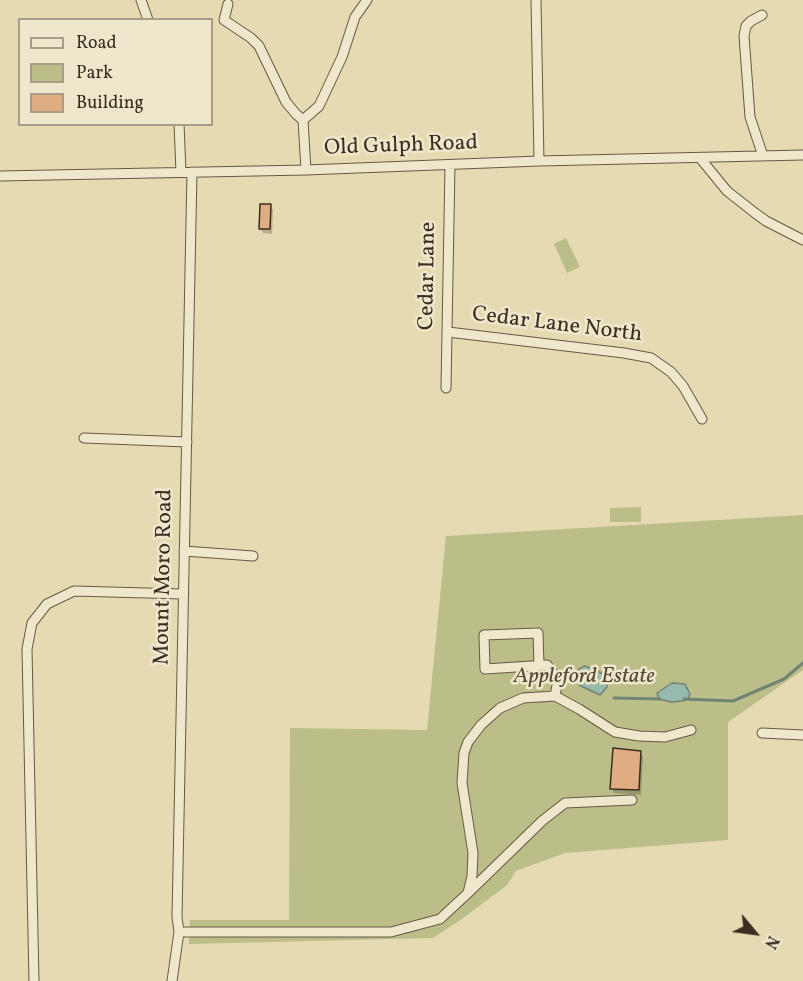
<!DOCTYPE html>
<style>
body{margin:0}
#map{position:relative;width:803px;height:981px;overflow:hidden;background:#e5dab1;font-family:Vollkorn,serif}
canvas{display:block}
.legend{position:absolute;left:18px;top:18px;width:195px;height:108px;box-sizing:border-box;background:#eee7cc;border:2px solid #a79d88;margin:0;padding:8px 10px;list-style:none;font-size:18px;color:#3c2d21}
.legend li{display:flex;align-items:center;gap:12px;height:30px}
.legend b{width:30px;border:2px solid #a79d88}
.north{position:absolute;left:725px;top:903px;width:60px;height:60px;-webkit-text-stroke:4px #eee7cc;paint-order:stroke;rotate:119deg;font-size:16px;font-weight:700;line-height:24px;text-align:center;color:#3c2d21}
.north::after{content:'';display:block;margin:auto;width:21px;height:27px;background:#3c2d21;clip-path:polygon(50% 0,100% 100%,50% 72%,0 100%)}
</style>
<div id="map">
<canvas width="803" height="981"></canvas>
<ul class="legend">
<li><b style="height:8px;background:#eee7cc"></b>Road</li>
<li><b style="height:16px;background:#bbbe88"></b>Park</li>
<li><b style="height:16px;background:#e0ad82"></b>Building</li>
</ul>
<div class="north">N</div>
</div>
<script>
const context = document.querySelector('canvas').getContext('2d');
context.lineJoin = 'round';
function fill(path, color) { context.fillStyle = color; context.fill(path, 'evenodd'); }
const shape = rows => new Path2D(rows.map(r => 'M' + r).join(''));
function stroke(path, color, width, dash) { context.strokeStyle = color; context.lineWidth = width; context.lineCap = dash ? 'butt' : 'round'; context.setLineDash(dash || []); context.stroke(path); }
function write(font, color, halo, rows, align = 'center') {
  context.font = font + ' Vollkorn,serif'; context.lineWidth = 5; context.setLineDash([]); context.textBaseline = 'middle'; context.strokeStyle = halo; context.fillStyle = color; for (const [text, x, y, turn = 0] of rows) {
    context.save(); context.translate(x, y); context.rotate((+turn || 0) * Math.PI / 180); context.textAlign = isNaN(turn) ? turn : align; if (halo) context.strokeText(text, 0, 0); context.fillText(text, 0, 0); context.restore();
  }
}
fill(shape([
 [566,238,580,267,567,273,554,244],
 [641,507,641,522,610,522,610,508],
 [803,515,803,670,728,722,728,840,565,853,516,871,507,885,462,919,433,938,189,944,190,920,289,920,290,728,427,730,446,536]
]), '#bbbe88');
const water = shape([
 [584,666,592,668,603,674,607,680,607,687,600,695,579,685,575,677,578,670,584,666],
 [672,683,685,684,690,694,688,699,683,701,671,702,659,699,657,693,672,683]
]);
fill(water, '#96baad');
stroke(water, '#728275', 1.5);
fill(shape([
 [270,205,273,210,272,234,263,233,261,229],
 [640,752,643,757,641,795,614,793,612,788]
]), '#0003');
stroke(shape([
 [614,698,660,699],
 [684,699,733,701,784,679,803,663]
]), '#728275', 3);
const building = shape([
 [260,204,271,204,270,229,259,229,260,204],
 [613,748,641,751,639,790,610,789,613,748]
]);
fill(building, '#e0ad82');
stroke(building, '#3c2d21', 1.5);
const minor = shape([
 [141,0,148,20],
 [536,0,539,161],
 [228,4,224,20,251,38,259,46,286,102,296,114,303,120],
 [762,15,751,21,746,26,744,36,750,117,763,156],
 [303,120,319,106,342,57,355,17,367,0],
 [303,120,306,170],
 [179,124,181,172],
 [700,158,727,191,755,213,766,221,803,240],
 [0,176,306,170,539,161,803,155],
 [448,332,624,353,651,358,671,372,683,386,702,419],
 [446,388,450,165],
 [84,438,187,442],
 [184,551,253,556],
 [539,665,538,633,484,635,485,669,547,665,558,680,555,696],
 [762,733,803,735],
 [468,893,542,821,565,803,632,800],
 [179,932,391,932,440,919,468,893,472,876,473,853,462,783,464,753,468,742,481,725,500,708,523,698,555,696,579,709,615,732,639,736,665,737,691,730],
 [34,981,27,649,32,623,47,604,74,591,183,594],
 [172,981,179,932,177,917,192,172]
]);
stroke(minor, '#665845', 11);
stroke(minor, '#eee7cc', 9);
write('22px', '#3c2d21', '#eee7cc', [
 ["Old Gulph Road",401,147,-2],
 ["Cedar Lane",429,276,-89],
 ["Cedar Lane North",557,326,7],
 ["Mount Moro Road",165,577,-89]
]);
write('italic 22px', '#554a36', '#eee7cc', [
 ["Appleford Estate",584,678]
]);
</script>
